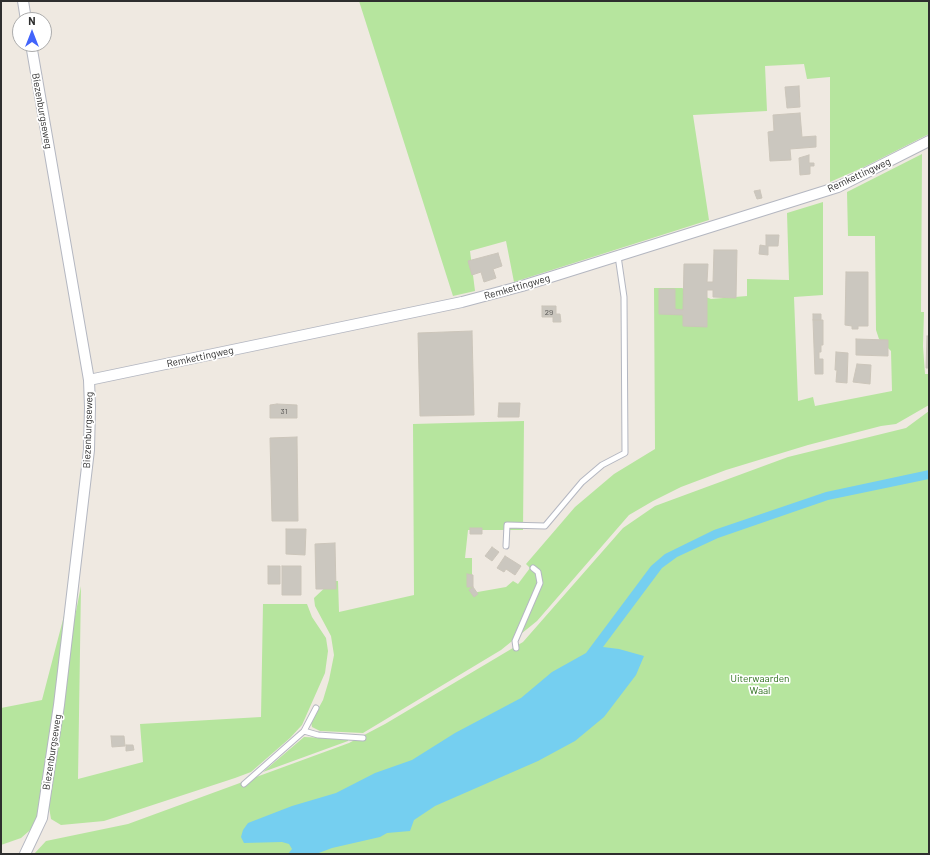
<!DOCTYPE html>
<style>
body{margin:0}
#map{position:relative;width:930px;height:855px;overflow:hidden;background:#efe9e1;font-family:Barlow,sans-serif}
canvas{display:block}
.frame{position:absolute;inset:0;border:2px solid #2e2e2e;pointer-events:none}
.north{position:absolute;left:12px;top:12px;width:40px;height:40px;box-sizing:border-box;background:#fff;border:1px solid #ababab;border-radius:50%;rotate:0deg;font-size:11px;font-weight:700;line-height:16px;text-align:center;color:#2e2e2e}
.north::after{content:'';display:block;margin:auto;width:14px;height:18px;background:#4264fb;clip-path:polygon(50% 0,100% 100%,50% 72%,0 100%)}
</style>
<div id="map">
<canvas width="930" height="855"></canvas>
<div class="frame"></div>
<div class="north">N</div>
</div>
<script>
const context = document.querySelector('canvas').getContext('2d');
context.lineJoin = 'round';
function fill(path, color) { context.fillStyle = color; context.fill(path, 'evenodd'); }
const shape = rows => new Path2D(rows.map(r => 'M' + r).join(''));
function stroke(path, color, width, dash) { context.strokeStyle = color; context.lineWidth = width; context.lineCap = dash ? 'butt' : 'round'; context.setLineDash(dash || []); context.stroke(path); }
function write(font, color, halo, rows, align = 'center') {
  context.font = font + ' Barlow,sans-serif'; context.lineWidth = 3.5; context.setLineDash([]); context.textBaseline = 'middle'; context.strokeStyle = halo; context.fillStyle = color; for (const [text, x, y, turn = 0] of rows) {
    context.save(); context.translate(x, y); context.rotate((+turn || 0) * Math.PI / 180); context.textAlign = isNaN(turn) ? turn : align; if (halo) context.strokeText(text, 0, 0); context.fillText(text, 0, 0); context.restore();
  }
}
fill(shape([
 [359,1,929,1,929,134,864,167,830,182,830,77,807,79,804,64,765,66,767,111,693,115,709,220,514,282,506,241,470,251,475,291,453,296],
 [922,154,921,312,924,312,923,346,925,374,929,374,929,405,896,424,881,426,808,445,726,470,681,487,653,501,629,515,537,621,501,650,363,733,320,731,312,727,311,722,323,700,329,680,334,655,331,636,315,606,314,598,332,581,338,581,339,612,414,595,413,424,524,421,523,530,468,530,465,558,472,558,472,593,506,587,513,581,518,584,530,568,526,564,575,507,614,474,655,449,654,288,682,288,711,299,747,296,747,279,789,280,787,213,823,202,823,295,794,297,798,401,813,397,815,406,892,391,891,351,879,339,876,330,875,236,848,236,847,192],
 [929,411,929,854,34,854,46,841,128,824,349,743,385,724,523,642,623,528,655,506,788,457,906,428],
 [81,586,78,779,143,762,140,724,261,717,263,604,307,604,312,617,326,638,328,651,325,673,302,725,290,738,251,772,235,778,104,821,61,825,51,819,49,807,63,711,71,637],
 [65,612,54,729,36,825,21,838,1,845,1,708,42,700],
 [304,737,348,739,348,741,263,772]
]), '#b6e59e');
fill(shape([
 [929,470,929,479,828,500,718,538,677,557,662,568,603,647,619,649,644,656,636,675,604,717,575,741,538,761,435,806,414,820,410,831,387,833,380,837,332,848,316,854,288,854,292,849,289,844,282,842,244,843,241,837,243,830,248,823,292,806,336,793,375,773,412,760,455,733,521,698,552,672,586,653,651,566,665,554,714,530,826,492]
]), '#75cff0');
const building = shape([
 [799,86,800,107,787,108,785,87,799,86],
 [800,113,802,137,816,136,816,147,790,149,791,160,770,161,768,132,774,131,773,115,800,113],
 [809,155,809,163,814,163,814,166,810,166,810,174,800,175,799,158,809,155],
 [760,190,762,198,757,199,754,191,760,190],
 [766,235,779,235,778,246,768,246,768,255,759,254,760,245,766,246,766,235],
 [714,250,737,250,736,298,713,297,713,290,707,290,707,327,683,326,683,315,659,314,659,289,675,289,675,309,683,310,684,264,708,264,707,282,713,282,714,250],
 [498,253,502,266,493,269,496,278,484,282,481,272,472,275,468,261,498,253],
 [846,272,868,272,868,326,858,326,858,329,852,329,852,326,845,325,846,272],
 [542,306,556,306,556,314,560,314,561,322,553,322,553,317,542,317,542,306],
 [813,314,821,314,821,320,813,320,813,314],
 [813,320,823,320,823,345,821,345,821,352,819,352,819,359,823,359,823,374,815,374,813,320],
 [472,331,474,415,420,416,418,333,472,331],
 [927,336,929,336,929,368,926,368,927,336],
 [856,339,888,340,888,356,856,355,856,339],
 [836,352,848,353,847,383,836,382,837,370,835,370,836,352],
 [857,364,871,365,870,384,853,382,857,364],
 [499,403,520,403,519,417,498,417,499,403],
 [277,404,297,405,297,418,270,418,270,405,277,404],
 [297,437,298,521,272,521,270,438,297,437],
 [470,528,482,528,482,534,470,534,470,528],
 [286,529,306,529,305,555,286,554,286,529],
 [335,543,336,589,316,589,315,544,335,543],
 [492,547,499,552,492,561,485,556,492,547],
 [505,556,521,566,515,575,506,569,504,572,497,568,505,556],
 [268,566,280,566,280,584,268,584,268,566],
 [282,566,301,566,301,595,282,595,282,566],
 [467,574,473,575,473,587,467,587,467,574],
 [473,587,478,594,474,597,469,590,473,587],
 [111,736,124,736,125,746,112,747,111,736],
 [126,745,133,745,134,750,126,751,126,745]
]);
fill(building, '#cbc7bf');
stroke(building, '#cbc5ba', 1);
const service = shape([
 [506,546,507,525,545,526,582,482,602,465,625,453,624,297,618,256],
 [516,648,515,641,540,583,538,572,533,568],
 [304,731,318,735,363,738],
 [244,784,304,731,316,708]
]);
const minor = shape([
 [23,1,26,20],
 [89,380,462,302,522,286,838,187,929,141],
 [25,854,42,818,59,705,89,450,90,407,89,380,31,44]
]);
stroke(service, '#b4b7c1', 7);
stroke(minor, '#b4b7c1', 12);
stroke(service, '#fff', 5);
stroke(minor, '#fff', 10);
write('8px', '#555452', null, [
 ["29",549,312],
 ["31",284,411]
]);
write('10px', '#2e2e2e', '#fff', [
 ["Biezenburgseweg",42,111,80],
 ["Remkettingweg",859,175,-25],
 ["Remkettingweg",517,287,-16],
 ["Remkettingweg",200,357,-12],
 ["Biezenburgseweg",88,430,-88],
 ["Biezenburgseweg",52,752,-81]
]);
write('10px', '#2c6e1b', '#fff', [
 ["Uiterwaarden",760,679],
 ["Waal",760,691]
]);
</script>
